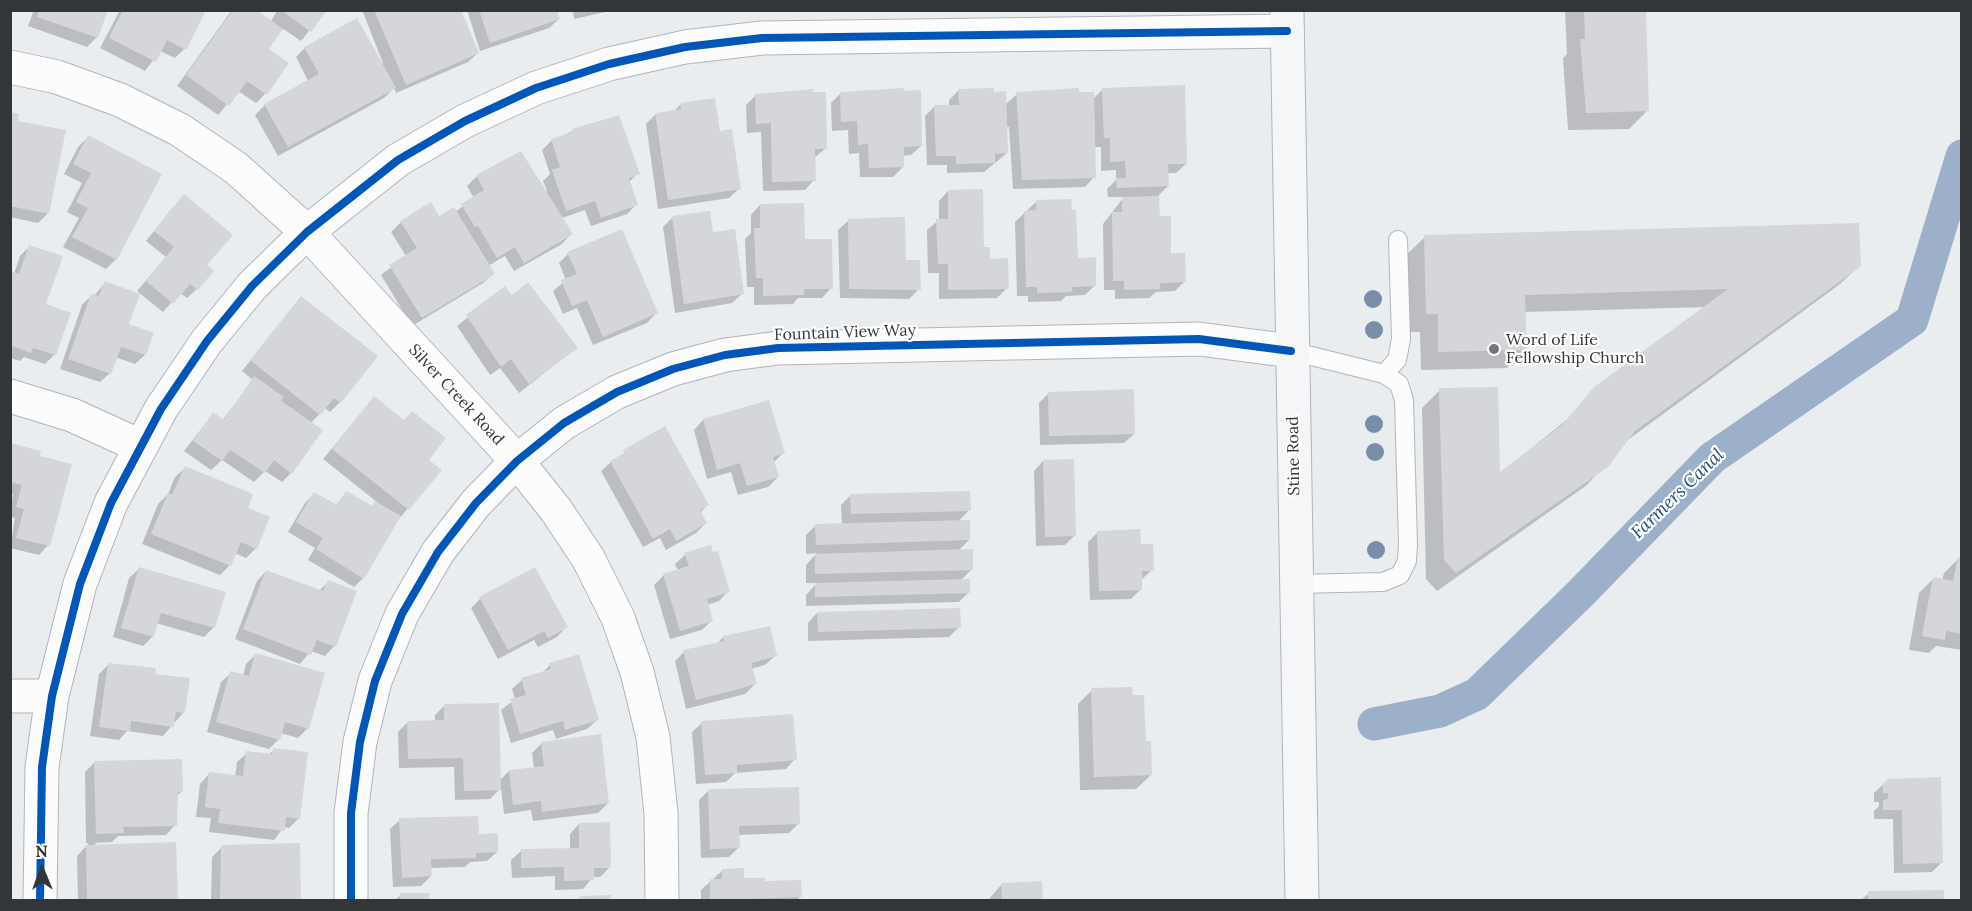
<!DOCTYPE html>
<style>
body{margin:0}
#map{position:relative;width:1972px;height:911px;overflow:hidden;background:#eaedf0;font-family:Lora,serif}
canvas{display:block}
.frame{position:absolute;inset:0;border:12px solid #333639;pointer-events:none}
.north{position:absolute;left:12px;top:839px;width:60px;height:60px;-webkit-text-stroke:4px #fff;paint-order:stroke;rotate:359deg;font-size:16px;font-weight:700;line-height:24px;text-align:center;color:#333639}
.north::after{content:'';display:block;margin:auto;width:21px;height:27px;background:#333639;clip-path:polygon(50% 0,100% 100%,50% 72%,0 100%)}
</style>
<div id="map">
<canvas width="1972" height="911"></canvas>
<div class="frame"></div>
<div class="north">N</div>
</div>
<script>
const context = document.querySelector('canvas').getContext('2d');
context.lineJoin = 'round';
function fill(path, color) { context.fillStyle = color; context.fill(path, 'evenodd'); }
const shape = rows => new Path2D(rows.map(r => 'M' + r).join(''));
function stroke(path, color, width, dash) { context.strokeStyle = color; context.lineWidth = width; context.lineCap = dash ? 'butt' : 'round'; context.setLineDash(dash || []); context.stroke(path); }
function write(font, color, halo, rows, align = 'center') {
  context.font = font + ' Lora,serif'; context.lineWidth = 4.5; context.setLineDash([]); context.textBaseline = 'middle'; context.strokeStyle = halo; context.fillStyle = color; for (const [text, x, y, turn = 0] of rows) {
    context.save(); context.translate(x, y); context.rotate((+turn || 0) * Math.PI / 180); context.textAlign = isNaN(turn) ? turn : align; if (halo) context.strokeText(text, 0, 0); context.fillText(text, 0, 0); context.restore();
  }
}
fill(shape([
 [34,10,106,10,97,37,87,47,28,26],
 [120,10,205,10,184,49,175,58,160,51,145,71,100,48],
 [232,10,254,10,270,22,278,10,325,10,301,41,282,28,267,49,265,94,256,103,238,91,218,115,177,86],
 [362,10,460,10,478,53,468,62,396,93,394,88,384,98,278,156,255,115,265,105,308,81,296,57,305,48,383,63],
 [467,10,556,10,559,19,549,28,480,51],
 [573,10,614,10,574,19],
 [1565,10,1644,10,1647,111,1629,129,1568,130,1563,58,1567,54],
 [1103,89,1186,164,1176,173,1167,173,1168,186,1158,196,1159,218,1170,255,1184,282,1175,291,1156,292,1149,298,1115,299,1115,290,1104,290,1103,224,1124,197,1108,197,1107,189,1116,180,1116,170,1101,171,1101,147,1094,147,1094,177,1085,187,1013,189,1009,127,1006,127,1007,153,984,172,947,173,947,165,927,165,925,116,935,106,949,106,949,100,959,90,993,94,1005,105,1017,94,1078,93,1092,100],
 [841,93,921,146,911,155,903,156,903,167,893,177,860,177,859,153,849,154,848,130,832,131,831,103],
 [755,96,826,148,814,158,814,180,805,190,763,191,761,132,747,133,746,105],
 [681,104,719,133,739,189,729,198,658,209,646,124,655,115,673,112],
 [10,113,16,122,48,213,38,223,10,217],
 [573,131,638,173,629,182,637,204,627,214,591,226,585,210,562,218,571,234,562,244,514,271,505,256,488,266,493,274,483,283,412,326,381,275,406,256,391,232,401,222,438,218,455,212,474,198,467,186,477,176,543,192,547,191,543,181,550,174,542,150,551,141],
 [88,137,116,259,106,269,63,247,79,218,67,212,82,183,64,174,78,147],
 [948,191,1007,288,997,298,939,299,939,273,928,273,927,230,939,220,939,201],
 [1037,201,1095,285,1085,295,1066,296,1061,301,1028,302,1028,296,1017,296,1015,222],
 [760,205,804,241,831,288,822,298,798,298,793,304,754,305,754,287,747,287,745,239,751,233,751,215],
 [174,206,205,265,197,289,187,298,180,293,163,312,137,291,166,257,146,241],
 [673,217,712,234,742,294,732,303,675,313,663,227],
 [848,221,905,262,919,289,909,299,840,298,838,230],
 [1425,237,1859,266,1840,284,1625,442,1587,485,1437,591,1426,579,1422,408,1440,390,1498,475,1707,307,1524,312,1525,349,1507,368,1421,370,1420,332,1409,332,1406,255],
 [30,246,44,305,69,314,54,355,45,364,24,357,20,361,10,358,10,273,14,274,20,256],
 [568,254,656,313,647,323,593,345,577,308,563,314,553,291,566,280,559,263],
 [105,283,145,355,135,364,115,357,110,373,100,382,60,369,82,305,91,296,94,296],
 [505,288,512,297,576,348,519,393,500,368,490,375,457,326],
 [301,298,340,402,330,412,325,408,311,423,291,473,282,482,265,471,254,482,222,460,211,470,184,451,213,414,222,421,253,380,242,371],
 [1049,393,1134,434,1124,443,1040,445,1039,403],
 [374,398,427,460,440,470,398,520,363,578,354,587,308,560,315,548,288,532,305,503,314,494,335,506,346,493,371,507,377,502,323,459],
 [703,420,783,453,773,463,778,477,768,487,738,495,731,472,707,479,694,430],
 [10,444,48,545,39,555,10,548,15,518,10,517,13,494,10,493],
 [1043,461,1074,536,1065,545,1036,546,1034,471],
 [611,462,707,505,700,513,706,523,696,533,666,550,660,538,643,547,601,471],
 [185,468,246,509,256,548,246,558,235,553,229,566,220,575,142,544,158,504,168,494,175,477],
 [851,495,969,510,958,522,969,540,958,551,972,569,961,580,969,592,959,602,806,606,806,595,817,583,806,583,806,565,817,553,806,554,806,535,815,526,842,525,841,505],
 [1098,532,1139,546,1152,570,1141,580,1141,589,1131,599,1090,600,1088,542],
 [685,555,728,591,719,601,707,605,711,621,702,630,670,639,654,585,664,575,678,571,675,564],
 [1958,559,1962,559,1962,650,1936,646,1929,653,1909,650,1919,593,1933,579,1942,581,1944,573],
 [139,569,214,627,204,637,156,623,153,636,143,646,113,637,129,578],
 [266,571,319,591,328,582,334,646,325,656,311,651,300,664,235,639,257,581],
 [480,599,566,627,557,637,538,647,534,640,498,659,471,608],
 [817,613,959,627,949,637,808,641,808,623],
 [723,637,775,656,765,665,751,669,755,684,745,694,686,709,675,661,684,652,717,644],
 [255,655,308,728,298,738,280,733,279,739,269,749,207,732,221,682,231,673,243,676,246,664],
 [109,664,154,675,184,712,163,736,127,731,119,740,90,736,99,674],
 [550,665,597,720,587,729,556,739,553,730,511,743,501,710,515,699,512,689,522,680,541,674],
 [1092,690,1131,696,1151,775,1136,789,1080,790,1078,704],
 [444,706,499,781,509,771,534,768,532,753,542,743,608,803,598,813,533,821,531,810,504,814,501,788,490,799,455,800,454,767,399,768,398,732,408,722,435,722,435,715],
 [702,723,795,759,786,769,735,773,726,782,696,784,692,732],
 [274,750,299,818,289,828,284,827,274,840,209,832,211,818,196,817,200,784,209,774,235,777,237,762,247,753,268,755],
 [94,763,181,792,177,796,175,825,166,835,118,836,112,842,95,843,96,846,175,844,176,900,78,900,77,856,89,843,86,843,85,772],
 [1888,780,1942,862,1932,872,1894,873,1893,819,1874,819,1874,811,1879,806,1879,802,1874,802,1874,793],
 [709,790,798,824,789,833,738,835,738,848,729,857,701,858,699,800],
 [400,820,478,836,497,852,487,861,470,862,465,867,430,868,431,876,421,886,393,887,390,829],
 [579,824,610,867,600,877,593,877,583,889,555,890,555,876,512,878,511,860,521,851,570,849,570,834],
 [298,845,300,900,211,900,212,857,222,847],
 [723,870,743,879,800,897,797,900,701,900,701,890],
 [1041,883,1041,900,988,900,1002,884],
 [1942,891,1942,900,1861,900,1869,893],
 [427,894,428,900,395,900,401,895],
 [581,897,609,897,609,900,577,900]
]), '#0003');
stroke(shape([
 [1374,724,1440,711,1477,694,1581,593,1712,458,1912,320,1962,156]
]), '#9cb0ca', 33);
fill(shape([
 [39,10,108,10,98,38,37,17],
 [123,10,206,10,186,50,167,40,156,62,109,38],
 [233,10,257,10,283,29,269,49,289,63,267,95,247,81,229,106,186,75],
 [281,10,327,10,311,32],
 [374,10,461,10,479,53,406,85],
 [479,10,557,10,560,19,490,43],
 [1584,10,1646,10,1649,111,1586,113,1580,39,1585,39],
 [357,18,396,88,288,147,264,104,319,74,304,47],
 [1185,85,1187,164,1168,164,1169,186,1117,188,1116,178,1126,178,1125,161,1110,162,1110,138,1104,138,1102,88],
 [904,88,904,91,921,90,922,146,904,147,904,167,869,168,868,144,858,145,857,121,841,122,840,92],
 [994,88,994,92,1006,91,1008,153,995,154,995,163,956,164,956,156,936,156,934,105,959,105,958,89],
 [1079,88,1079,92,1094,92,1096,178,1022,180,1016,92],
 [813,89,813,92,826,92,827,149,815,149,816,181,772,182,771,123,756,124,755,94],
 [715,98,720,131,732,129,741,189,668,200,655,113,681,109,680,103],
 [10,112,19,114,18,121,66,130,49,214,10,206],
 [619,115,640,174,629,178,638,205,601,218,595,201,566,211,552,170,560,167,551,139,573,132,572,129],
 [88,135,162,174,117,260,72,237,88,208,76,202,91,173,73,164],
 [521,151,573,234,524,263,515,247,497,258,478,226,475,227,461,204,484,190,476,175],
 [983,189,984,247,990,247,990,259,1008,258,1009,289,948,290,948,264,938,264,936,219,948,219,948,190],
 [184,194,233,235,207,265,214,271,198,290,190,284,173,304,146,281,174,247,154,231],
 [1159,196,1160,216,1171,216,1171,253,1185,253,1186,282,1160,283,1160,289,1124,290,1124,281,1113,281,1112,212,1122,212,1122,197],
 [1071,199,1072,210,1076,210,1078,258,1096,257,1096,286,1072,287,1072,292,1037,293,1037,287,1026,287,1024,211,1036,210,1036,200],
 [431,202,439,216,454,207,495,274,422,318,389,265,417,248,400,221],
 [804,203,805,239,832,239,833,289,804,289,804,295,763,296,763,278,756,278,754,228,760,228,760,204],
 [710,211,713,232,735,229,744,294,684,304,672,216],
 [897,217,905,217,906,260,920,260,921,290,849,289,848,219],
 [1859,223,1861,266,1635,431,1608,467,1456,573,1444,560,1439,388,1498,387,1500,472,1562,425,1594,387,1728,289,1525,295,1527,350,1438,352,1438,314,1426,314,1424,235],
 [622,229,658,313,603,337,587,300,572,306,561,280,577,274,567,252],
 [29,245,63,256,46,304,71,313,56,355,33,348,31,353,10,345,10,271,19,274],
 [105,281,140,294,129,324,154,333,146,355,121,347,111,374,68,359,91,294,99,296],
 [528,282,578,348,529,384,511,359,501,367,466,315,505,286,512,295],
 [301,296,378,356,341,403,334,398,320,415,250,360],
 [254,376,284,397,281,401,323,430,292,474,274,460,265,473,230,450,222,461,193,441,213,412,224,420],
 [1134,389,1135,434,1049,436,1048,392],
 [374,396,404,420,412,411,446,438,429,460,442,470,409,510,332,449],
 [769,400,785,453,773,457,779,477,747,486,740,463,717,470,703,419],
 [665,426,709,505,700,510,707,523,676,541,670,529,653,539,610,461,624,453,623,450],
 [10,443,41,451,40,456,72,464,50,546,16,538,24,509,16,507,22,485,10,482],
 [1074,459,1076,536,1045,537,1043,460],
 [185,466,253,494,248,508,270,517,257,549,241,542,231,566,151,534,168,493,172,495],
 [346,491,372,506,375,501,401,516,364,579,316,549,323,538,296,522,314,492,337,505],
 [970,491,971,511,851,514,850,494],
 [970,520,970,540,816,545,815,524],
 [1140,529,1141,544,1153,544,1154,571,1142,571,1142,590,1099,591,1097,531],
 [711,545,713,552,718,551,730,592,707,599,713,621,680,631,663,574,689,566,684,553],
 [973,549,973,570,815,574,815,554],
 [1958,557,1962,558,1962,634,1946,631,1945,640,1922,636,1933,577,1953,581],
 [139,567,226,592,215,628,161,613,154,637,121,628],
 [535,567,568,627,548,638,544,631,508,650,479,597],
 [266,570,323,591,328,580,357,591,336,647,317,640,311,655,243,629],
 [970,579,970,593,815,597,815,583],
 [960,608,961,628,818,632,817,612],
 [770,626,777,656,751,663,757,684,696,700,683,650,724,641,723,636],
 [255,653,325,673,309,729,285,722,280,740,216,722,230,671,249,676],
 [579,654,599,720,565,730,563,721,520,734,510,699,526,695,521,678,551,669,549,663],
 [108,663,156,668,155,674,190,678,185,713,176,712,174,727,131,721,130,731,99,727],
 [1132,687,1133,695,1144,695,1146,741,1151,741,1152,775,1094,777,1091,688],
 [499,703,501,790,464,791,463,758,408,759,407,721,444,720,444,704],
 [793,714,797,760,737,765,737,773,705,775,701,721],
 [601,734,609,803,542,812,541,801,513,805,509,770,544,766,541,742],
 [273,748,308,752,300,819,286,817,285,831,218,823,220,809,205,807,209,772,243,776,246,751,272,754],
 [182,759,183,792,178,792,177,826,123,827,124,833,96,834,94,761],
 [1941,777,1943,863,1903,864,1902,810,1883,810,1883,800,1888,799,1888,793,1883,793,1883,782,1887,782,1887,779],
 [799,787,800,824,739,826,740,848,710,849,708,789],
 [478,816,479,834,498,833,498,852,476,853,476,858,431,859,432,876,402,878,399,818],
 [610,822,611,868,594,868,594,880,564,881,564,867,521,868,521,849,579,848,579,823],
 [176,842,178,900,87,900,86,845],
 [300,843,301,900,220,900,221,845],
 [744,868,744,878,765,878,765,881,801,880,802,897,710,900,710,879,722,879,722,869],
 [1042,881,1043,900,1002,900,1001,883],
 [1944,890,1944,900,1868,900,1868,891],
 [400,893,429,893,429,900,400,900],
 [611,895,611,900,580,900,580,896]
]), '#d5d6d9');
const service = shape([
 [1291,351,1384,374,1399,384,1404,400,1408,544,1407,561,1400,575,1383,582,1297,584],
 [1384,374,1397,360,1401,339,1398,240]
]);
const minor = shape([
 [10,67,57,77,120,100,180,130,236,168,307,232,517,461,556,510,588,558,618,618,637,672,653,737,661,813,662,900],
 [10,396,72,415,140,446],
 [10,696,52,696],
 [40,900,42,767,52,696,80,584,111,503,161,409,207,341,252,286,307,232,398,160,465,121,536,88,609,64,685,47,762,38,1287,31],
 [351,900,351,813,360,742,375,681,402,614,438,552,476,503,517,461,564,423,617,392,673,369,725,355,778,348,1199,339,1291,351]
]);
const secondary = shape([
 [1287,10,1302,900]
]);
stroke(service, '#b1b4b7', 20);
stroke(minor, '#b1b4b7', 35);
stroke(secondary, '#b1b4b7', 35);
stroke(service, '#fcfcfd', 18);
stroke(minor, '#fcfcfd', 33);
stroke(secondary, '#f4f6f8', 33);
stroke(shape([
 [40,900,42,767,52,696,80,584,111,503,161,409,207,341,252,286,307,232,398,160,465,121,536,88,609,64,685,47,762,38,1287,31],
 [351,900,351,813,360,742,375,681,402,614,438,552,476,503,517,461,564,423,617,392,673,369,725,355,778,348,1199,339,1291,351]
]), '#0057b8', 8);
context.fillStyle = '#788da8';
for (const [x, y] of [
 [1373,299],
 [1374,330],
 [1374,424],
 [1375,452],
 [1376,550]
]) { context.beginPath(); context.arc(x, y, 9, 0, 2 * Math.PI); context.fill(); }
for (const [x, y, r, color] of [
 [1494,349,6,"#737679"]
]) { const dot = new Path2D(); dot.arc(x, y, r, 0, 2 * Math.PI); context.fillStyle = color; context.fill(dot); stroke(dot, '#fff', 2); }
write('16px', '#333639', '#fff', [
 ["Fountain View Way",845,333,-2],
 ["Silver Creek Road",456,395,47],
 ["Stine Road",1294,456,-91]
]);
write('16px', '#333639', '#fff', [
 ["Word of Life",1506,340],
 ["Fellowship Church",1506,358]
], 'left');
write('italic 18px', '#244879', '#fff', [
 ["Farmers Canal",1678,494,-44]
]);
</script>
